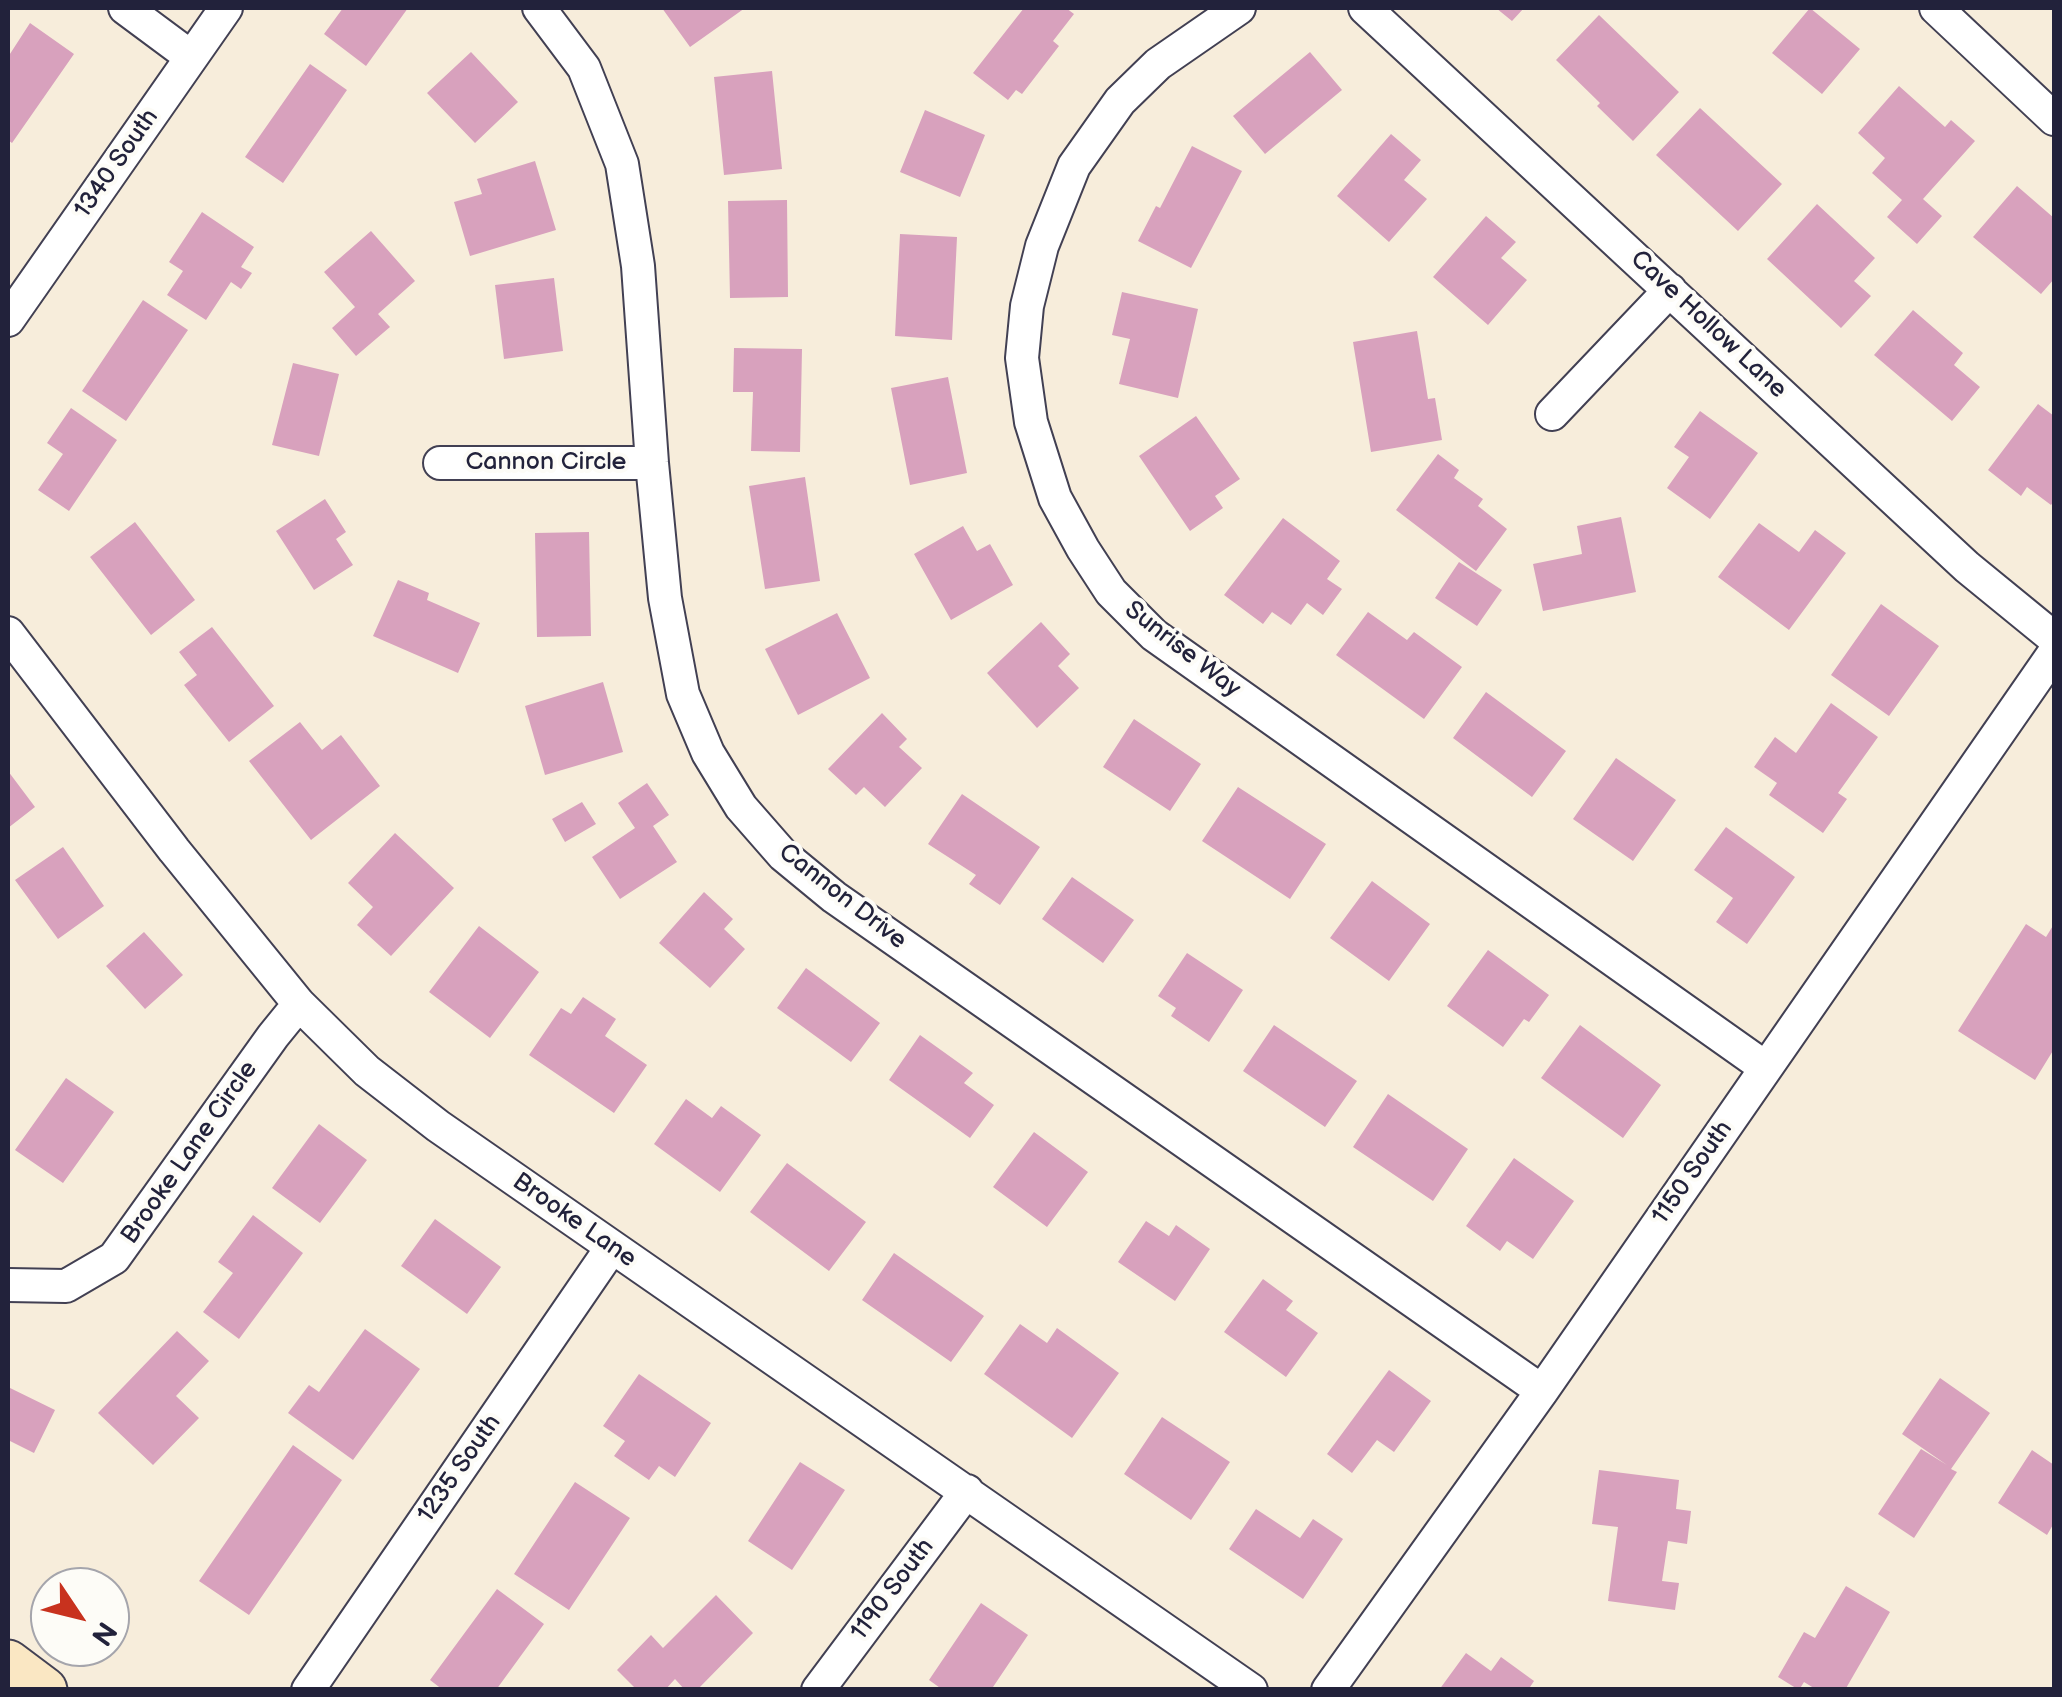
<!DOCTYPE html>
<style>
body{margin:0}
#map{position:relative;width:2062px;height:1697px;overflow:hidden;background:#f7eddb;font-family:"Balsamiq Sans",sans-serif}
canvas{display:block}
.frame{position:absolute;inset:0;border:10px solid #22223b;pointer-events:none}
.north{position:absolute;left:30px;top:1567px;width:100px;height:100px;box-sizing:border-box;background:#fdfcf7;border:2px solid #a5a5ac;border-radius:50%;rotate:125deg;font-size:28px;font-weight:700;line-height:40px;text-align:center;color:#22223b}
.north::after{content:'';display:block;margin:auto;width:35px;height:45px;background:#c8321e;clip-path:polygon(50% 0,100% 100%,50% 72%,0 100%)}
</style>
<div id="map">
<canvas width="2062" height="1697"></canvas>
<div class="frame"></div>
<div class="north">N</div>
</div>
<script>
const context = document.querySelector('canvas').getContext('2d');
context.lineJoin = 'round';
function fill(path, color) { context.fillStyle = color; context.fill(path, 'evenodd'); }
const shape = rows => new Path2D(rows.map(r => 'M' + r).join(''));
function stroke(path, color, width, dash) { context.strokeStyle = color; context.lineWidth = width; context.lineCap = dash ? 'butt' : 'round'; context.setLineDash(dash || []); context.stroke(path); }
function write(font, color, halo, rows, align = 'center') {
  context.font = font + ' "Balsamiq Sans",sans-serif'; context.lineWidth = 8; context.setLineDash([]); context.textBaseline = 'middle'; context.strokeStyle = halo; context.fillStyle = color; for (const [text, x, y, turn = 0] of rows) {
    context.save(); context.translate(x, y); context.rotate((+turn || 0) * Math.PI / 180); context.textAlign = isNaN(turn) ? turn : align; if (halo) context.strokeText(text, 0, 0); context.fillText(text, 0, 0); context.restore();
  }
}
fill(shape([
 [343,8,408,8,366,66,324,34],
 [662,8,745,8,690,47],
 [1024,8,1066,8,1074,14,1053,41,1059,46,1022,94,1016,90,1008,100,973,73],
 [1496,8,1524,8,1512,21],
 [1810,8,1860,49,1822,94,1772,53],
 [1599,15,1679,92,1633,141,1597,106,1600,103,1556,60],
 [30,23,74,54,12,143,8,140,8,57],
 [471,52,518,102,475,143,427,93],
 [1310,52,1342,90,1265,154,1233,116],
 [310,64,347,90,283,183,245,157],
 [772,71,782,169,724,175,714,77],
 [1899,86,1945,127,1951,120,1975,141,1923,199,1942,216,1917,244,1887,217,1902,200,1872,173,1885,158,1858,133],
 [1700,108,1782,184,1738,231,1656,155],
 [925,110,985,135,960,197,900,172],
 [1391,134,1421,160,1404,180,1427,199,1389,242,1337,196],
 [1192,146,1242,171,1191,268,1138,241,1156,206,1160,208],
 [535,161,556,230,470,256,454,202,482,194,477,179],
 [2017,186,2054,218,2054,279,2041,294,1973,237],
 [787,200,788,297,730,298,728,201],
 [1817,204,1875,258,1854,281,1871,296,1841,328,1767,259],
 [202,212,254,247,241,267,252,273,241,289,231,282,206,320,167,295,183,271,169,262],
 [1486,216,1516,242,1501,258,1527,280,1488,325,1433,277],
 [371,231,415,281,378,314,390,327,356,356,332,328,355,307,324,272],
 [900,234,957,237,952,340,895,336],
 [554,278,563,351,504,359,495,285],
 [1122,292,1198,309,1178,398,1119,384,1130,339,1112,335],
 [143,300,188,330,126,421,82,391],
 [1913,310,1963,353,1954,365,1980,387,1952,421,1874,355],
 [1417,331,1428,399,1435,398,1442,440,1371,452,1353,342],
 [734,348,802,349,800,452,751,451,753,392,733,392],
 [293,363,339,374,319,456,272,445],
 [948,377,967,473,910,485,891,388],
 [2038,404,2054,416,2054,501,2051,505,2027,487,2021,496,1988,470],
 [71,408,117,440,69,511,38,490,63,454,47,443],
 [1700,411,1758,453,1710,519,1667,488,1689,457,1674,447],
 [1196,416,1240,479,1215,496,1223,508,1190,531,1139,456],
 [1438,454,1459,470,1454,478,1483,499,1478,506,1507,529,1476,571,1396,510],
 [805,477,820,581,765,589,749,486],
 [325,499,346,532,336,539,353,565,314,590,276,531],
 [1621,517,1636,592,1543,611,1533,564,1582,554,1577,526],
 [1283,518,1340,561,1327,579,1342,589,1323,615,1307,603,1291,625,1272,612,1263,624,1224,595],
 [135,522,195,600,151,635,90,557],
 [1759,523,1799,552,1815,530,1846,553,1789,630,1718,577],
 [963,526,977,551,990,544,1013,585,951,620,914,554],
 [589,532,591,636,537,637,535,533],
 [1459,562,1502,590,1477,626,1435,598],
 [398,580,429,593,427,600,480,623,458,673,373,636],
 [1881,604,1939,646,1889,716,1831,675],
 [1368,612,1407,640,1414,632,1462,667,1424,719,1336,655],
 [837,613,870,678,798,715,765,649],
 [1041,622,1070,654,1058,666,1079,688,1037,728,987,673],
 [212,627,274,706,229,742,184,685,197,675,179,652],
 [603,682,623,752,545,775,525,706],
 [1486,692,1566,751,1532,797,1453,738],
 [1831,703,1878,737,1838,793,1847,799,1823,833,1769,795,1777,783,1754,767,1775,737,1796,753],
 [882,713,907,739,899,747,922,768,885,807,864,787,856,795,828,769],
 [1134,719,1201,764,1170,811,1103,767],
 [300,722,322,750,341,735,380,786,311,840,249,761],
 [1616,758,1676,800,1633,861,1573,819],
 [8,771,35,807,8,828],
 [647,783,669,815,653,826,677,862,620,899,592,857,635,828,618,803],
 [1238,787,1326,844,1290,899,1202,841],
 [962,794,1040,847,1000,905,969,884,976,875,928,844],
 [582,802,596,824,565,842,552,819],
 [1726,827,1795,877,1747,944,1716,922,1733,898,1694,870],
 [395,833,454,888,391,956,357,925,373,907,348,883],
 [63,847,104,906,58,939,15,880],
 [1072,877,1134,920,1103,963,1042,919],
 [1372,881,1430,924,1389,981,1330,938],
 [704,892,733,919,724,929,745,949,710,988,659,943],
 [2026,924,2046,937,2054,924,2054,1049,2035,1080,1958,1031],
 [479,926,539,972,490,1038,429,992],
 [144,932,183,975,145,1009,106,966],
 [1488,950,1549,995,1529,1022,1524,1019,1503,1047,1447,1006],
 [1187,953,1243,990,1209,1042,1171,1016,1176,1008,1158,996],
 [806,968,880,1023,851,1062,777,1008],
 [583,997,616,1019,605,1036,647,1065,614,1113,529,1055,561,1008,571,1014],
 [1274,1025,1357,1081,1325,1127,1243,1071],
 [1580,1025,1661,1085,1623,1138,1541,1078],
 [920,1035,973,1073,964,1083,994,1105,970,1138,889,1080],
 [66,1078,114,1112,63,1183,15,1150],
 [1388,1094,1468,1149,1433,1201,1353,1147],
 [686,1099,712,1118,721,1106,761,1135,720,1192,654,1144],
 [319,1124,367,1160,320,1223,272,1188],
 [1034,1132,1088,1172,1047,1227,993,1187],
 [1514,1158,1574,1201,1533,1259,1507,1241,1500,1251,1466,1226],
 [787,1163,866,1222,829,1271,750,1212],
 [253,1215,303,1253,239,1339,203,1312,233,1273,218,1262],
 [435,1219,501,1267,467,1314,401,1266],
 [1146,1221,1169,1236,1176,1225,1210,1249,1175,1301,1118,1262],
 [894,1253,984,1316,951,1362,862,1300],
 [1263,1279,1293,1301,1286,1310,1318,1333,1286,1377,1224,1332],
 [1020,1324,1047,1343,1057,1328,1119,1373,1072,1438,984,1374],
 [365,1329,420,1369,353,1460,288,1413,309,1385,319,1392],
 [177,1331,209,1361,176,1396,199,1418,153,1465,98,1413],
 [1389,1370,1431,1401,1394,1452,1377,1440,1352,1473,1327,1454],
 [639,1374,711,1423,675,1477,659,1466,649,1480,614,1456,625,1441,603,1426],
 [1940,1378,1990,1413,1951,1469,1957,1472,1914,1538,1878,1514,1921,1449,1947,1465,1902,1434],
 [8,1387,55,1410,34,1453,8,1440],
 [1162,1417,1230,1462,1191,1520,1124,1474],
 [293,1445,342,1480,249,1615,199,1581],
 [2032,1450,2054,1465,2054,1523,2047,1535,1998,1503],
 [800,1462,845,1490,792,1570,748,1541],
 [1599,1470,1679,1480,1676,1509,1691,1511,1687,1544,1668,1541,1662,1581,1679,1583,1675,1610,1608,1601,1618,1527,1592,1524],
 [575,1482,630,1518,569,1610,514,1574],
 [1256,1509,1300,1538,1313,1519,1343,1539,1303,1599,1229,1549],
 [1846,1586,1890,1612,1845,1690,1817,1690,1804,1682,1799,1690,1778,1677,1804,1632,1815,1638],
 [497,1589,544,1624,496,1690,443,1690,430,1680],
 [716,1595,753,1633,697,1690,685,1690,675,1679,665,1690,637,1690,617,1670,651,1635,663,1648],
 [981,1603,1028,1635,991,1690,943,1690,929,1680],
 [1466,1653,1491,1671,1501,1657,1534,1681,1528,1690,1439,1690]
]), '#d8a1bd');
const minor = shape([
 [125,8,191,57],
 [539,8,584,68,622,164,638,266,652,463,665,598,683,694,708,753,741,807,783,855,834,897,1542,1391],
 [1239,8,1158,64,1120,101,1074,166,1042,246,1027,306,1022,358,1031,422,1055,498,1083,549,1111,592,1154,635,1766,1068],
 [1365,8,1967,567,2054,638],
 [1936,8,2054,119],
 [8,320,226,8],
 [1552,414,1670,290],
 [440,463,652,463],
 [8,633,174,850,299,1004,367,1071,438,1126,1251,1690],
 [8,1285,66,1286,114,1258,273,1036,299,1004],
 [308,1690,612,1247],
 [818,1690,967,1491],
 [1328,1690,1542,1391,2054,653]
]);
const secondary = shape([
 [8,1663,44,1690]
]);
stroke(minor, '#424053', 36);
stroke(secondary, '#424053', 49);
stroke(minor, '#fff', 32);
stroke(secondary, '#fae7c3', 45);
write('25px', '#22223b', '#fdfcf7', [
 ["1340 South",117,164,-55],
 ["Cave Hollow Lane",1708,325,43],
 ["Cannon Circle",546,463],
 ["Sunrise Way",1182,650,38],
 ["Cannon Drive",842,897,38],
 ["Brooke Lane Circle",190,1153,-55],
 ["1150 South",1693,1173,-55],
 ["Brooke Lane",574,1221,35],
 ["1235 South",460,1469,-55],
 ["1190 South",893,1590,-53]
]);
</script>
